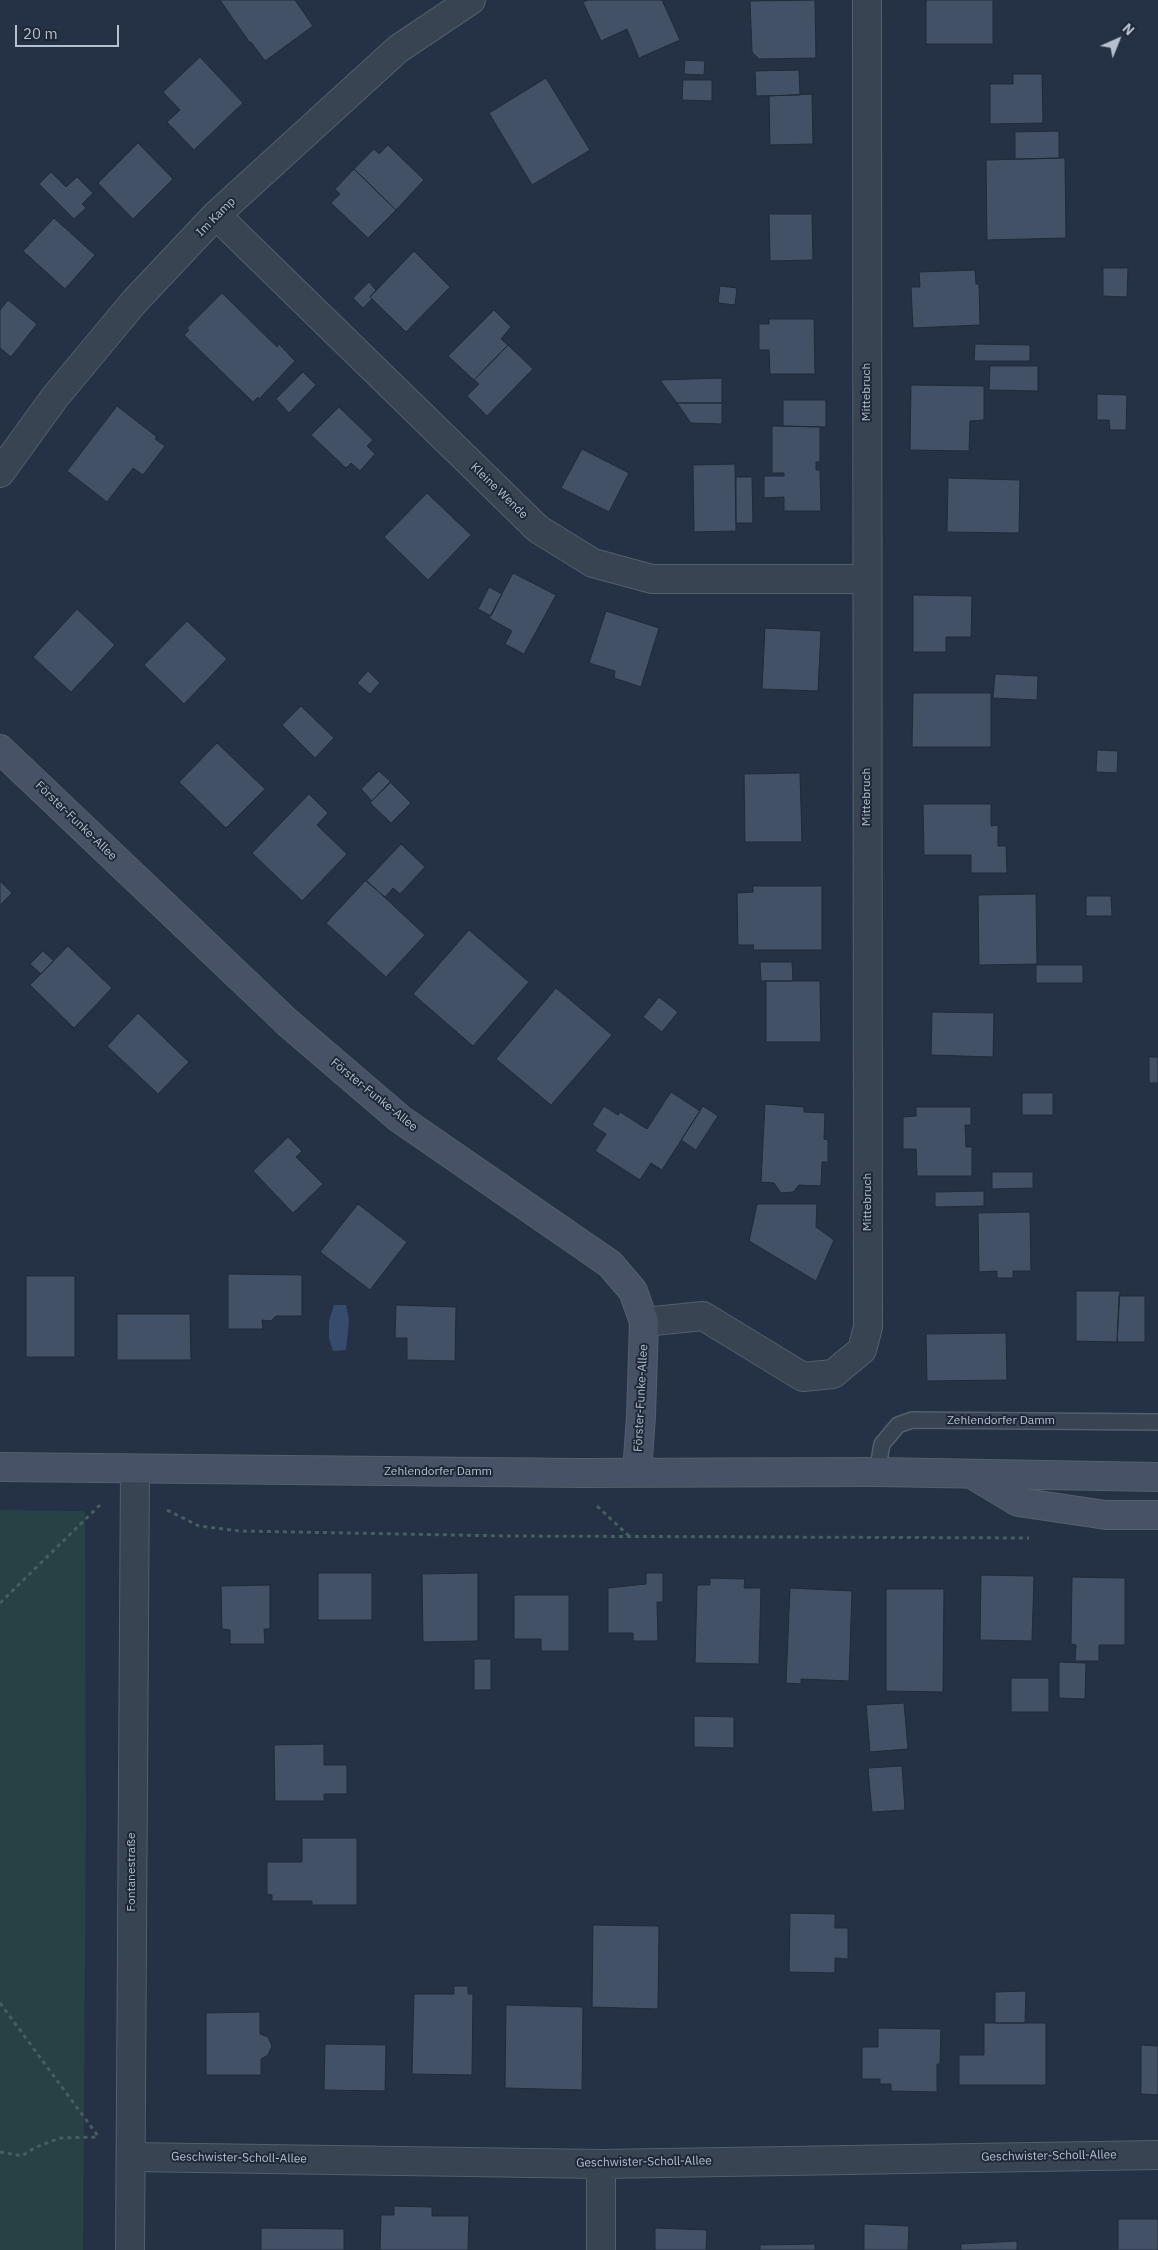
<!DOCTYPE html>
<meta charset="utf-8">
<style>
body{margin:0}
#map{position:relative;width:1158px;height:2250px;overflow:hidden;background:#253144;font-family:"IBM Plex Sans",sans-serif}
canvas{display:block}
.north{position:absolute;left:1093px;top:15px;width:50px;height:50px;-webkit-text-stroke:4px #1e2838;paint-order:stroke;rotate:44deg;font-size:14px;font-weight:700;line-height:20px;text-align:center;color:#b6bfcd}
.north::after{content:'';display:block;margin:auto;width:18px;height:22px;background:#b6bfcd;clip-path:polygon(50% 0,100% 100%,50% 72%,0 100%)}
.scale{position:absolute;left:15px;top:25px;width:104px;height:22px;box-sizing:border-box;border:2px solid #b6bfcd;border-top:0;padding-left:6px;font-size:15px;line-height:18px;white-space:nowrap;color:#b6bfcd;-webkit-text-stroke:4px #1e2838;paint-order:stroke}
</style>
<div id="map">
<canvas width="1158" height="2250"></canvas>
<div class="north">N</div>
<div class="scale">20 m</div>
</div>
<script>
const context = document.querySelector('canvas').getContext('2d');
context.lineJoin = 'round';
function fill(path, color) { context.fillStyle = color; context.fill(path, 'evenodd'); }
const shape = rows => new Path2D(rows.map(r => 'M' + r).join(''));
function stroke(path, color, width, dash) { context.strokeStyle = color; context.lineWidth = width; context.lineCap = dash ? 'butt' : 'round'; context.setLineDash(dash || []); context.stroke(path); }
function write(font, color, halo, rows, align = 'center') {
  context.font = font + ' "IBM Plex Sans",sans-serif'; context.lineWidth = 4; context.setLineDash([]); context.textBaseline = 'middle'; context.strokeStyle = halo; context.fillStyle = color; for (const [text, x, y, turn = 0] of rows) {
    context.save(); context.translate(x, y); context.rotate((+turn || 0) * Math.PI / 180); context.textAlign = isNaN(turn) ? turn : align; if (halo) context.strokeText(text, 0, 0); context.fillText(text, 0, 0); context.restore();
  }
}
fill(shape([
 [0,1510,85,1511,86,1817,83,2250,0,2250]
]), '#274145');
fill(shape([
 [334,1305,346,1305,349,1320,346,1350,333,1351,329,1338,329,1321]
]), '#374c6c');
const building = shape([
 [220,0,295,0,313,26,265,61,251,42,250,43,220,0],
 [588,0,662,0,680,40,639,58,627,29,601,41,583,2,588,0],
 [815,0,816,58,759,59,752,52,750,1,815,0],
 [926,0,993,0,993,44,926,44,926,0],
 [200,57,243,103,194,150,167,122,180,110,163,92,200,57],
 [685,60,705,61,704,75,684,74,685,60],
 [799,70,800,95,756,96,755,71,799,70],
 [1013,74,1042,74,1043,123,990,124,990,84,1013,84,1013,74],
 [546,78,590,150,532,185,489,113,546,78],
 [683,80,712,80,712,101,682,100,683,80],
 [812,94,813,144,770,145,769,96,812,94],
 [1059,131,1059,158,1015,159,1015,132,1059,131],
 [138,143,173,179,133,219,98,183,138,143],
 [388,145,424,180,396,210,354,169,374,149,379,154,388,145],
 [1065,158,1066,238,987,240,986,160,1065,158],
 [354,169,396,210,368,238,331,203,340,194,335,189,354,169],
 [51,172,66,187,77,177,93,193,82,204,86,208,74,219,39,184,51,172],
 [769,214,812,214,813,260,770,261,769,214],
 [54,218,95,255,65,289,23,251,54,218],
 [414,251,450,287,406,332,370,297,414,251],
 [1103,268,1128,268,1127,297,1103,296,1103,268],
 [975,270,976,284,979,284,980,325,913,328,911,287,920,287,919,272,975,270],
 [369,282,376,290,370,297,372,299,363,308,353,298,369,282],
 [720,286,737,288,735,305,718,303,720,286],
 [222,293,277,347,279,344,295,361,259,399,258,397,253,402,184,335,189,330,187,328,222,293],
 [8,300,37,324,11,357,0,348,0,310,8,300],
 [494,310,511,327,501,339,508,345,474,380,448,356,494,310],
 [769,319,814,319,815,374,770,374,769,350,759,350,759,324,769,324,769,319],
 [975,344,1030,345,1030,361,974,361,975,344],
 [508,345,533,369,487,416,467,396,479,384,474,380,508,345],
 [990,366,1038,366,1038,391,989,390,990,366],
 [303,372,316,385,289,413,276,399,303,372],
 [722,378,722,403,677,403,660,380,722,378],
 [911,385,984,386,984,420,970,421,969,451,910,450,911,385],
 [1097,394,1127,395,1126,430,1110,430,1109,420,1097,420,1097,394],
 [783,400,826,400,826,427,783,426,783,400],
 [677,403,722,403,722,424,691,423,677,403],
 [117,406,157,437,155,439,165,446,143,475,133,468,107,502,67,471,117,406],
 [339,407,373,440,367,446,375,454,360,471,351,463,346,468,311,435,339,407],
 [772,426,820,427,820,462,816,462,816,470,820,470,821,511,784,511,784,497,764,498,764,476,784,476,784,473,772,473,772,426],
 [582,449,629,473,609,512,561,488,582,449],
 [735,464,736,531,694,532,693,465,735,464],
 [736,477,752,477,753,523,736,523,736,477],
 [948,478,1020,480,1019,533,947,532,948,478],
 [427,493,471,535,428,580,384,537,427,493],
 [513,573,556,595,524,654,505,644,512,631,489,618,513,573],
 [489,587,502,594,491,616,478,609,489,587],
 [913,595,972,596,971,637,946,637,946,652,913,652,913,595],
 [77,609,115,645,71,692,33,657,77,609],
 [606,611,659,628,641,687,614,678,615,671,589,663,606,611],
 [187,621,227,659,184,704,144,665,187,621],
 [765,628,821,631,818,691,762,689,765,628],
 [368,671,380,683,370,694,357,683,368,671],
 [995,674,1038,676,1037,700,993,698,995,674],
 [913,693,991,693,991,747,912,747,913,693],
 [301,706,334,738,315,758,282,725,301,706],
 [217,743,265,789,226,828,179,782,217,743],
 [1097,750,1118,751,1117,773,1096,772,1097,750],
 [379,771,391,782,372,801,361,789,379,771],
 [800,773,802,842,745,842,744,774,800,773],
 [390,782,411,803,391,823,370,803,390,782],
 [309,794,328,813,317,825,347,854,302,901,252,853,309,794],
 [923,804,991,804,991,826,998,825,998,846,1006,846,1007,873,971,873,971,855,924,855,923,804],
 [401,844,425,867,400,894,393,888,385,897,366,881,401,844],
 [366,880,425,935,386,977,326,923,366,880],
 [0,881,12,893,0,905,0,881],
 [753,886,822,886,822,950,753,950,754,945,738,945,737,893,753,892,753,886],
 [1036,894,1037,964,979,965,978,895,1036,894],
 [1086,896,1111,896,1112,916,1086,916,1086,896],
 [469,930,529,982,473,1046,413,994,469,930],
 [68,946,112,988,74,1028,30,985,68,946],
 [43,951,54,961,41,974,30,964,43,951],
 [760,962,792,962,793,981,761,981,760,962],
 [1036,965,1083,965,1083,983,1036,983,1036,965],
 [766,981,820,981,821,1042,766,1042,766,981],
 [556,988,612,1035,551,1105,496,1059,556,988],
 [659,997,678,1012,662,1032,643,1017,659,997],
 [932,1012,994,1013,993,1057,931,1055,932,1012],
 [138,1013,189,1062,158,1094,107,1046,138,1013],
 [1149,1057,1158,1057,1158,1083,1149,1083,1149,1057],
 [671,1092,700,1111,662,1170,651,1163,640,1180,595,1151,606,1134,592,1125,604,1106,618,1115,620,1112,647,1129,671,1092],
 [1022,1093,1053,1093,1053,1115,1022,1115,1022,1093],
 [765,1104,804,1107,804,1112,825,1113,824,1139,828,1140,828,1162,822,1162,821,1186,799,1185,793,1192,781,1193,774,1183,761,1182,765,1104],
 [703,1106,718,1116,696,1150,681,1140,703,1106],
 [916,1107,971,1107,971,1125,965,1125,966,1147,972,1147,972,1176,917,1176,916,1149,903,1149,903,1117,916,1116,916,1107],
 [288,1137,302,1151,296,1157,323,1184,293,1213,253,1171,288,1137],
 [992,1172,1033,1172,1033,1188,992,1189,992,1172],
 [984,1191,984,1206,935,1207,935,1192,984,1191],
 [358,1204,407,1242,370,1290,320,1252,358,1204],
 [757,1204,817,1204,816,1227,834,1240,816,1281,749,1241,757,1204],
 [1030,1212,1031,1271,1013,1271,1013,1278,997,1278,997,1271,979,1272,978,1213,1030,1212],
 [228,1274,302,1275,302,1316,276,1316,271,1321,262,1320,263,1329,228,1329,228,1274],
 [26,1276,75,1276,75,1357,26,1357,26,1276],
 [1076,1291,1120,1291,1117,1342,1076,1341,1076,1291],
 [1119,1296,1145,1296,1145,1342,1117,1342,1119,1296],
 [396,1305,456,1307,455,1361,407,1360,407,1338,395,1338,396,1305],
 [117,1314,190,1314,191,1360,117,1360,117,1314],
 [1006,1333,1007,1380,927,1381,926,1334,1006,1333],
 [318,1573,372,1573,372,1620,318,1620,318,1573],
 [478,1573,478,1641,423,1642,422,1574,478,1573],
 [646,1573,663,1573,663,1602,657,1602,658,1641,633,1641,633,1633,608,1633,608,1588,646,1584,646,1573],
 [981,1575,1034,1576,1032,1641,980,1640,981,1575],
 [1072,1577,1125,1578,1125,1645,1099,1645,1099,1661,1075,1661,1076,1645,1071,1644,1072,1577],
 [710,1578,745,1579,744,1588,761,1588,759,1664,695,1663,697,1585,710,1585,710,1578],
 [270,1585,270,1629,264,1629,265,1644,230,1644,230,1630,222,1629,221,1586,270,1585],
 [790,1588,852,1591,849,1681,801,1679,801,1684,786,1683,790,1588],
 [886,1589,944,1589,943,1692,886,1691,886,1589],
 [514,1595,569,1595,569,1651,541,1651,541,1639,514,1639,514,1595],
 [474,1659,491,1659,491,1690,474,1690,474,1659],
 [1059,1662,1086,1663,1085,1699,1059,1698,1059,1662],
 [1011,1678,1049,1678,1049,1712,1011,1712,1011,1678],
 [904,1703,908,1749,870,1752,866,1705,904,1703],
 [694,1716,734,1717,734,1748,694,1747,694,1716],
 [324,1744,324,1765,347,1765,347,1794,324,1794,324,1801,275,1801,274,1745,324,1744],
 [902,1766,905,1810,872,1812,868,1768,902,1766],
 [302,1838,357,1838,357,1905,312,1905,312,1901,272,1901,272,1895,267,1894,267,1862,302,1862,302,1838],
 [790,1913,835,1914,835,1928,848,1928,848,1959,835,1958,835,1973,789,1972,790,1913],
 [593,1925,659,1926,658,2009,592,2007,593,1925],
 [454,1986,468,1986,468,1994,473,1994,472,2075,412,2074,414,1994,454,1994,454,1986],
 [1026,1991,1025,2023,995,2023,995,1992,1026,1991],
 [506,2005,583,2007,582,2090,505,2088,506,2005],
 [260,2012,260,2034,268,2037,272,2046,268,2055,261,2059,261,2075,206,2075,206,2013,260,2012],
 [984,2023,1046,2023,1046,2085,959,2085,959,2055,984,2055,984,2023],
 [878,2028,941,2029,940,2064,937,2064,937,2092,891,2091,891,2084,880,2084,880,2079,862,2079,862,2047,878,2047,878,2028],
 [325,2044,386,2045,385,2091,324,2090,325,2044],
 [1141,2045,1158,2046,1158,2095,1141,2094,1141,2045],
 [394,2206,432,2207,432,2216,469,2216,468,2250,380,2250,381,2215,394,2215,394,2206],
 [1118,2219,1158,2219,1158,2250,1118,2250,1118,2219],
 [864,2224,909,2226,908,2250,864,2250,864,2224],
 [261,2228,344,2229,344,2250,261,2250,261,2228],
 [655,2228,707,2230,706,2250,655,2250,655,2228],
 [1017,2241,1017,2250,961,2250,961,2244,1017,2241],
 [815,2244,815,2250,760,2250,760,2245,815,2244]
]);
fill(building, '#435166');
stroke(building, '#202b3a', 1);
const lane = shape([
 [877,1472,882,1444,898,1425,912,1420,1158,1422]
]);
const street = shape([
 [216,215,538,529,593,563,652,579,867,579],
 [0,473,55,397,134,302,216,215,398,49,471,0],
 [644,1322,703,1316,803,1377,833,1374,862,1350,868,1327,867,0],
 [131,2157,601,2164,1158,2155],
 [130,2250,135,1469],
 [601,2250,601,2164]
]);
const secondary = shape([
 [0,749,288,1023,400,1119,610,1264,633,1291,644,1322,641,1416,637,1473],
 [0,1467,581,1473,877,1472,1158,1477],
 [973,1475,1018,1502,1106,1515,1158,1515]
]);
stroke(lane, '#545f6d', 18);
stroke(street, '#545f6d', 30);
stroke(secondary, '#545f6d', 30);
stroke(shape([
 [597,1506,629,1536],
 [167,1510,199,1526,240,1531,508,1536,1029,1538],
 [0,1603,102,1503],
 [0,2003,98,2136],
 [0,2152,22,2156,34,2148,60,2138,97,2137]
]), '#455e61', 3, [4, 4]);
stroke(lane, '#394453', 15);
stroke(street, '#394453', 28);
stroke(secondary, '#475266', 28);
write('12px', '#b6bfcd', '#1e2838', [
 ["Im Kamp",216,217,-45],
 ["Mittebruch",867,392,-90],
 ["Kleine Wende",499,491,44],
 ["Mittebruch",867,797,-90],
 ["Förster-Funke-Allee",76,821,44],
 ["Förster-Funke-Allee",374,1095,39],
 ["Mittebruch",868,1202,-90],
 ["Förster-Funke-Allee",641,1398,-87],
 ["Zehlendorfer Damm",1001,1421],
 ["Zehlendorfer Damm",438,1472],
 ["Fontanestraße",132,1872,-90],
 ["Geschwister-Scholl-Allee",1049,2156,-1],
 ["Geschwister-Scholl-Allee",239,2158,1],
 ["Geschwister-Scholl-Allee",644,2162,-1]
]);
</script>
